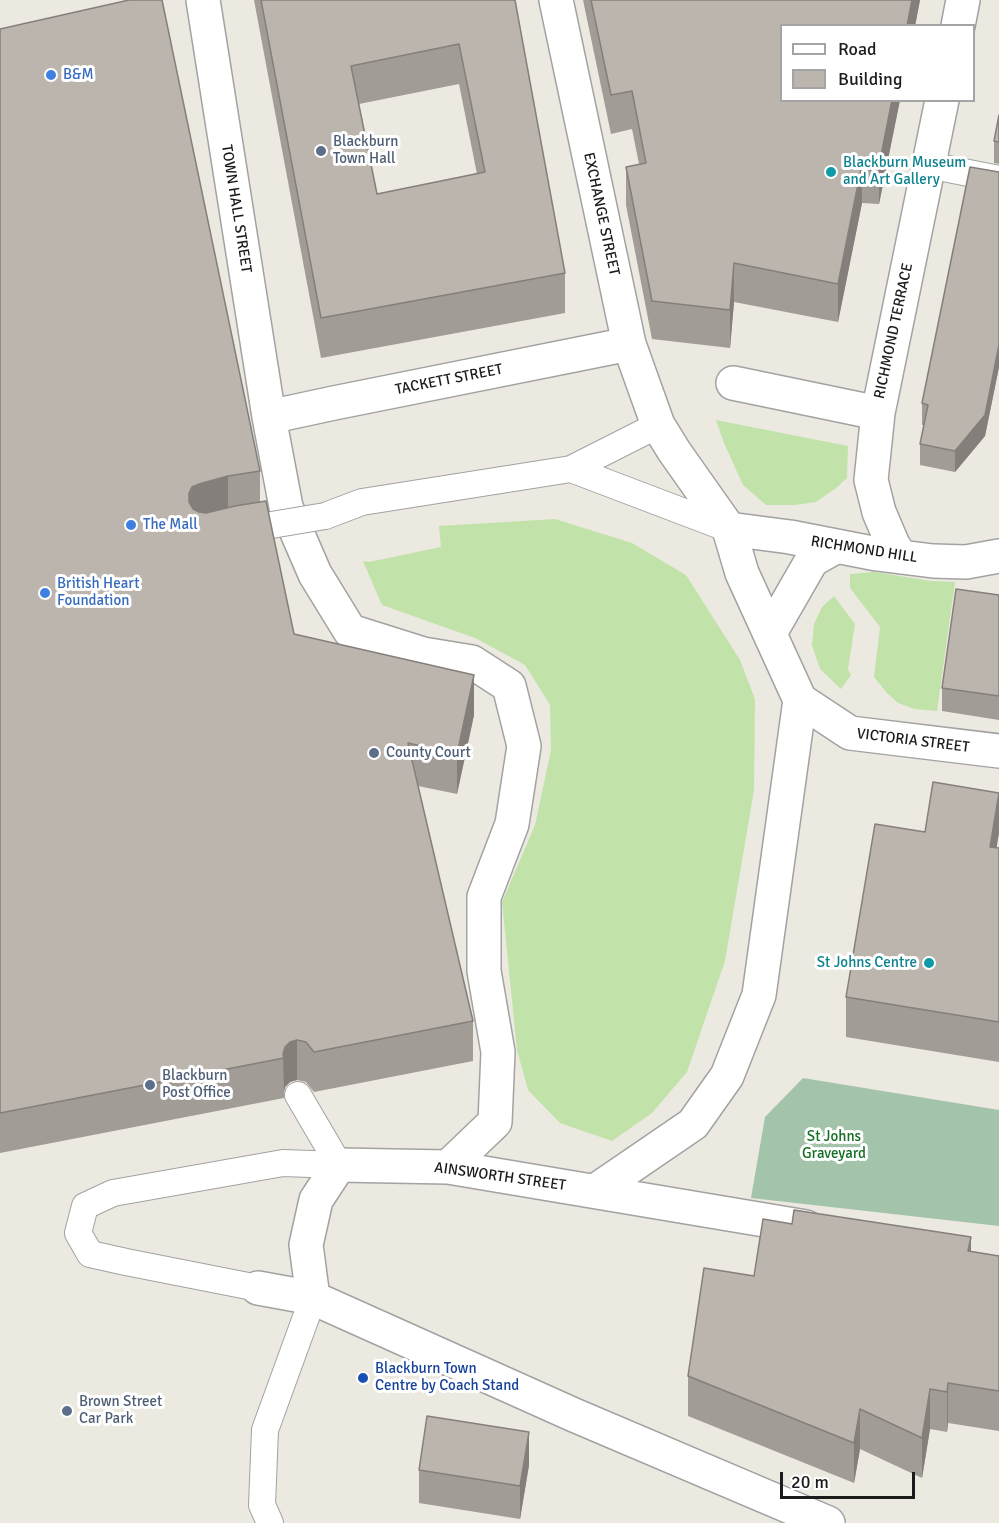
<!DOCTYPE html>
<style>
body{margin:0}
#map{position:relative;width:999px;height:1523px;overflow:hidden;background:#ece9e1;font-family:Signika,sans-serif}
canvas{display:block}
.legend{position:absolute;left:780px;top:24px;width:195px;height:78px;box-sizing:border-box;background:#fff;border:2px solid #a4a4a4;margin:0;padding:8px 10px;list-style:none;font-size:18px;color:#1b1b1b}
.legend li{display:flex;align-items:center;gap:12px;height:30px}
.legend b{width:30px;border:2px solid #a4a4a4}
.scale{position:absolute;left:780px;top:1472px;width:135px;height:27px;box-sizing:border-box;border:3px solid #1b1b1b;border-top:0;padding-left:8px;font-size:18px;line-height:21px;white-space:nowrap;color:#1b1b1b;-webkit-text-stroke:4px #fff;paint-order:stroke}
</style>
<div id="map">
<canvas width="999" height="1523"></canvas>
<ul class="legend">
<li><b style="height:8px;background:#fff"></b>Road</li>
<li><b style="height:16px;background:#bcb5ae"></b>Building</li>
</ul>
<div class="scale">20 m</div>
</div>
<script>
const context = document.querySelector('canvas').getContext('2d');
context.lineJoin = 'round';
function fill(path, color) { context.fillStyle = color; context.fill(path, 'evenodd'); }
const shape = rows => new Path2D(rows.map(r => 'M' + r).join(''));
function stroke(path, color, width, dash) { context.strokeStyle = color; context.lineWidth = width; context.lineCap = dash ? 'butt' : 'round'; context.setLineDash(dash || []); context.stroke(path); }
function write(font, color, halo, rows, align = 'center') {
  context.font = font + ' Signika,sans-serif'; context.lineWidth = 6; context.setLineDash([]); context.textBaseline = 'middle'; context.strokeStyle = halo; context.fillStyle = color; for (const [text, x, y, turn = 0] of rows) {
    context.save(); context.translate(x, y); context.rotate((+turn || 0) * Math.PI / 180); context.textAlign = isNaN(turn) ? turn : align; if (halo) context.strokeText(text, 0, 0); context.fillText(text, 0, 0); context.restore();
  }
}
fill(shape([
 [716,420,848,446,847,478,836,488,816,502,795,505,766,505,743,485,724,443],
 [555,519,632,543,686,575,740,660,755,699,754,790,725,961,687,1072,652,1113,612,1141,560,1123,528,1090,517,1050,502,902,535,825,551,750,550,705,525,665,475,638,382,605,363,561,369,562,441,547,439,526],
 [875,572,931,581,955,582,937,711,914,709,898,703,886,692,874,677,880,627,850,588,850,574],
 [834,596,855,624,848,669,851,675,841,689,820,669,812,645,814,624,822,607]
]), '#c1e3aa');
fill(shape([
 [803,1078,999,1110,999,1226,751,1198,765,1117]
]), '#a4c3ab');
const lane = shape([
 [928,165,999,179],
 [571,469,729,529],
 [325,516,362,502,571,469,658,425],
 [298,1095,339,1165],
 [258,1288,126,1262,90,1254,78,1233,85,1206,113,1193,283,1163,339,1165],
 [270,1523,262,1505,265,1430,313,1298]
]);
const street = shape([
 [203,0,269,417,286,507,315,574,350,631,423,654,472,662,509,686,524,746,512,824,484,897,484,971,498,1052,495,1122,448,1167],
 [556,0,629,344,658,425,674,451,729,529,742,573,800,700,759,995,727,1076,693,1124,595,1191],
 [958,26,963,0],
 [733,383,878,413],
 [269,417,334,403,629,344],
 [729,529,790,537,877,554,933,561,966,562,999,556],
 [901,557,893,545,879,512,871,480,878,413,942,100],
 [770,633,812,560,837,546],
 [800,700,850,733,999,751],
 [258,1288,313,1298,574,1415,828,1523],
 [313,1298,306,1245,316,1200,339,1165,448,1167,806,1227]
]);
stroke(lane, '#a2a2a2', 28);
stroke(street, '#a2a2a2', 36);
stroke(lane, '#fff', 26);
stroke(street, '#fff', 33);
const laneBridge = shape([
 [236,531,325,516]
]);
stroke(laneBridge, '#a2a2a2', 28, []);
stroke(laneBridge, '#fff', 26);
fill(shape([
 [254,0,515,0,565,273,565,313,321,358],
 [459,84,477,174,377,194,359,104],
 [583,0,920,0,915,26,782,26,900,100,879,204,862,203,838,322,734,302,730,348,652,339,626,205,626,167,639,164,632,129,611,134],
 [0,29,260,471,260,502,294,634,474,715,457,794,418,786,473,1021,473,1061,314,1092,306,1082,297,1080,290,1082,285,1087,284,1092,284,1098,0,1153],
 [999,115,999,164,994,163,994,141],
 [996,172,999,172,999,367,985,436,955,472,920,465,920,444,924,425,922,425,922,403],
 [999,595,999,720,942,711,942,688],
 [925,832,999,833,996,848,999,848,999,1062,846,1037,846,997],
 [971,1251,999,1256,999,1431,948,1423,947,1432,930,1429,922,1478,860,1449,854,1483,688,1416,688,1376,754,1276],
 [529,1465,520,1519,419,1503,419,1470]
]), '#a29c96');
fill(shape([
 [912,0,920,0,915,26,907,26],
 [892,100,900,100,879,204,879,166],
 [862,164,862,203,838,322,838,284],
 [734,263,734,302,730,348,730,310],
 [999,345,999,367,985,436,955,472,955,451],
 [228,476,228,516,189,533,189,493,192,487,199,484],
 [474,675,474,715,457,794,457,754],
 [999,793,999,833,990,887,990,847],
 [297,1040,297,1080,290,1082,285,1087,284,1092,283,1054,285,1047,290,1042],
 [971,1237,971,1277,968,1251],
 [948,1383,948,1423,947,1432,947,1392],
 [930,1389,930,1429,922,1478,922,1438],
 [860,1409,860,1449,854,1483,854,1443],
 [529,1432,529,1465,520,1519,520,1486]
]), '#847f7a');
const building = shape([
 [129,0,162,0,260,471,228,476,199,484,192,487,189,493,189,502,193,509,199,512,206,513,235,506,266,501,294,634,474,675,457,754,408,743,473,1021,314,1052,306,1042,297,1040,290,1042,285,1047,283,1054,284,1058,0,1113,0,29,129,0],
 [261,0,515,0,565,273,321,318,261,0],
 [459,44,485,172,377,194,351,66,459,44],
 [591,0,912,0,907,26,782,26,782,100,892,100,879,166,862,164,838,284,734,263,730,310,652,301,626,167,646,163,632,91,611,95,591,0],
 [999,115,999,142,994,141,999,115],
 [970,167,999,172,999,345,985,415,955,451,920,444,928,405,922,403,970,167],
 [956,589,999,595,999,696,942,688,956,589],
 [933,782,999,793,990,847,999,848,999,1022,846,997,875,824,925,832,933,782],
 [794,1210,971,1237,968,1251,999,1256,999,1391,948,1383,947,1392,930,1389,922,1438,860,1409,854,1443,688,1376,704,1268,754,1276,763,1219,792,1224,794,1210],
 [427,1416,529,1432,520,1486,419,1470,427,1416]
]);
fill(building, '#bcb5ae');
stroke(building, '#847f7a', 1.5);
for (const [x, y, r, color] of [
 [51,75,6,"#3f7fe0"],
 [321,151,6,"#5c6f8a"],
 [831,172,6,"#0f9aa8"],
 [131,525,6,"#3f7fe0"],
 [45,593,6,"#3f7fe0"],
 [374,753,6,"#5c6f8a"],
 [929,963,6,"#0f9aa8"],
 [150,1085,6,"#5c6f8a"],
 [363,1378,6,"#1a4fb4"],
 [67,1411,6,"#5c6f8a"]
]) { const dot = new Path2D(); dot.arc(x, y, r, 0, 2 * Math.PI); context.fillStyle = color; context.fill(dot); stroke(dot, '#fff', 2); }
write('15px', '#366cbe', '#fff', [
 ["B&M",63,75],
 ["The Mall",143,525],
 ["British Heart",57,584],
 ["Foundation",57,601]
], 'left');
write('15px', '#4e5e75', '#fff', [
 ["Blackburn",333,142],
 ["Town Hall",333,159],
 ["County Court",386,753],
 ["Blackburn",162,1076],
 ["Post Office",162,1093],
 ["Brown Street",79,1402],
 ["Car Park",79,1419]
], 'left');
write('15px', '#0d838f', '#fff', [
 ["Blackburn Museum",843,163],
 ["and Art Gallery",843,180],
 ["St Johns Centre",917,963,"right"]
], 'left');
write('15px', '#1b1b1b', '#fff', [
 ["TOWN HALL STREET",236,209,81],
 ["EXCHANGE STREET",601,214,78],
 ["RICHMOND TERRACE",894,331,-78],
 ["TACKETT STREET",449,380,-11],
 ["RICHMOND HILL",864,550,9],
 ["VICTORIA STREET",913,741,7],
 ["AINSWORTH STREET",500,1177,8]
]);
write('15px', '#136f22', '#fff', [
 ["St Johns",834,1137],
 ["Graveyard",834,1154]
]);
write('15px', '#164399', '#fff', [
 ["Blackburn Town",375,1369],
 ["Centre by Coach Stand",375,1386]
], 'left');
</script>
